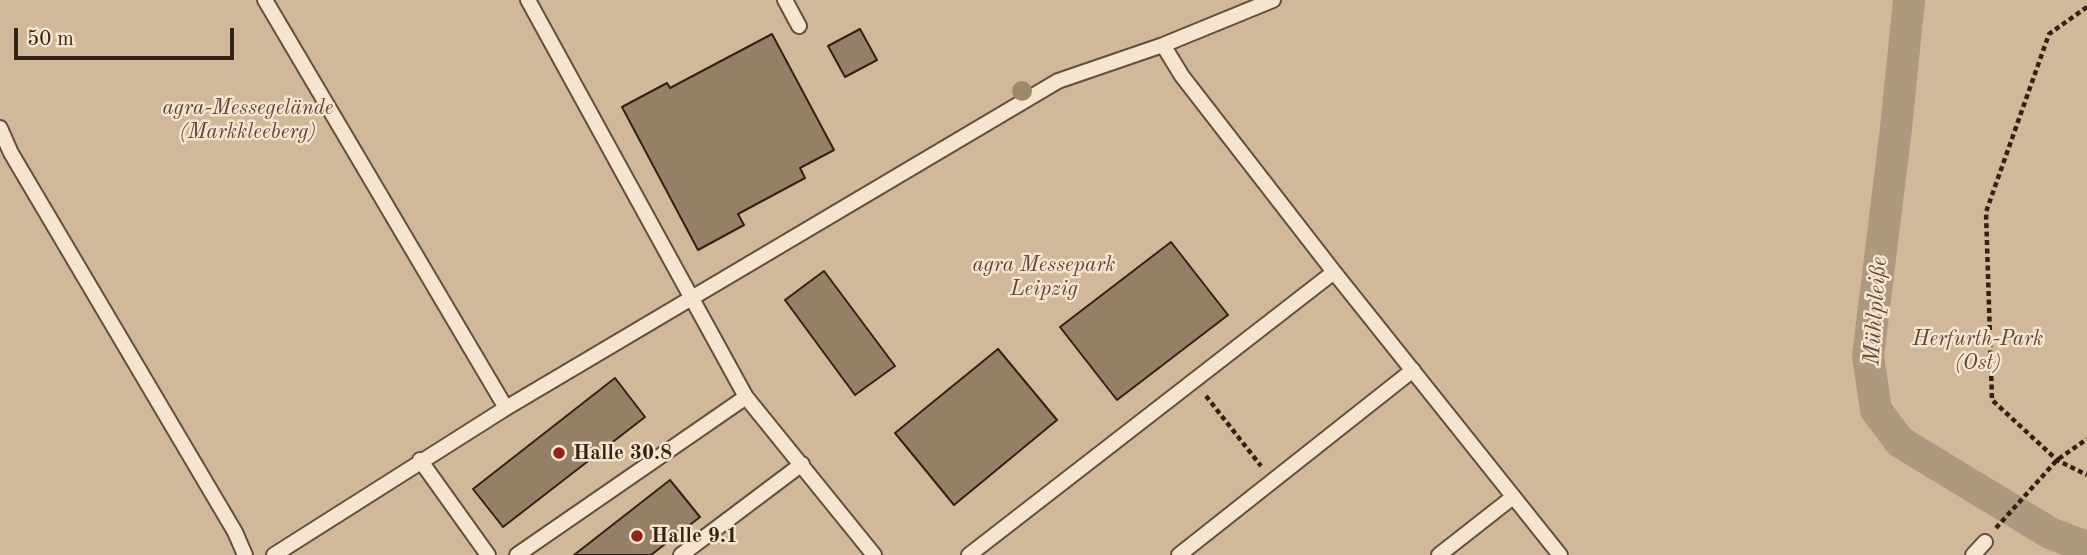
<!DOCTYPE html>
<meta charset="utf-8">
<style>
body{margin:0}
#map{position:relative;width:2087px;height:555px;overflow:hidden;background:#f0d7b4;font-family:"Old Standard TT",serif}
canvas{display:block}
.scale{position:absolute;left:14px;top:28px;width:220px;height:32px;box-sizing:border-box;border:4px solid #322214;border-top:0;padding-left:9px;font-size:21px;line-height:24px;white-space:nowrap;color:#322214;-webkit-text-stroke:5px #f5e5ce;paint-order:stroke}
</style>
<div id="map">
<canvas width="2087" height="555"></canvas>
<div class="scale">50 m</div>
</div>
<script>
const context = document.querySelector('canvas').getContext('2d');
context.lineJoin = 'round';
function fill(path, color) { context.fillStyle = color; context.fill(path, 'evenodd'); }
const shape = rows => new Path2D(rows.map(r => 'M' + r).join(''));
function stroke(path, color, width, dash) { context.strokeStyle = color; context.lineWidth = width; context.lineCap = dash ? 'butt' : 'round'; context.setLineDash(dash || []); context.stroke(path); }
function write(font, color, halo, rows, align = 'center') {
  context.font = font + ' "Old Standard TT",serif'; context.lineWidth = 5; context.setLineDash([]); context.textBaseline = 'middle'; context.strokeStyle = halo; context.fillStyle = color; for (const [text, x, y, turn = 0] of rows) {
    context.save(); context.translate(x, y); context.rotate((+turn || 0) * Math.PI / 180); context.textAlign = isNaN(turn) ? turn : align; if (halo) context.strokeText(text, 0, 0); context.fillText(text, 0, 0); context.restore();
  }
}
fill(shape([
 [0,0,2087,0,2087,555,0,555]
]), '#d0b899');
stroke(shape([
 [1909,0,1896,128,1868,356,1876,410,1900,442,2050,533,2087,547]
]), '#af997e', 32);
const building = shape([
 [860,29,877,60,845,77,828,46,860,29],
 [772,34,834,150,800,168,805,178,738,214,744,225,698,250,622,107,667,83,670,88,772,34],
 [1171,242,1228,315,1117,400,1060,327,1171,242],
 [824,271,895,366,855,395,785,300,824,271],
 [998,349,1057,420,954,505,895,433,998,349],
 [615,378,645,417,503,527,473,489,615,378],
 [670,480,700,517,651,555,574,555,670,480]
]);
fill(building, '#958067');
stroke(building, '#322214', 2);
const service = shape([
 [265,0,506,408],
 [528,0,746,397,874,555],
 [785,0,799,26],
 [1163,45,1273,0],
 [0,128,11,153,235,532,245,555],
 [420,460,488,555],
 [274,555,506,408,1058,81,1163,45,1182,76,1334,272,1560,555],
 [517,555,746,397],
 [681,555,802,464],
 [969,555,1334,272],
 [1179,555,1413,370],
 [1439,555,1513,497],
 [1973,555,1985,542]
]);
stroke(service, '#624f3c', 18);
stroke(shape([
 [2087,7,2049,34,1986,212,1992,400,2057,460,2087,475],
 [1206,396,1261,466],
 [1996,528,2057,460,2087,439]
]), '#322214', 4.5, [5, 3.5]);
stroke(service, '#f5e5ce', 14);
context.fillStyle = '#9e886e';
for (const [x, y] of [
 [1022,91]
]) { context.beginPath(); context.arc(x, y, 10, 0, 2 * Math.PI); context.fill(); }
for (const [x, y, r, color] of [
 [559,453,7,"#8f2418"],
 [637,536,7,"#8f2418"]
]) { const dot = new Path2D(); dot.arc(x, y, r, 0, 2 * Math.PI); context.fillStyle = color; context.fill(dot); stroke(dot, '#f5e5ce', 2.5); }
write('italic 21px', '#5a4835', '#f5e5ce', [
 ["agra-Messegelände",248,108],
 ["(Markkleeberg)",248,132],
 ["agra Messepark",1044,265],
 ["Leipzig",1044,289],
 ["Herfurth-Park",1978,339],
 ["(Ost)",1978,363]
]);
write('bold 21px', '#322214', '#f5e5ce', [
 ["Halle 30.8",573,453],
 ["Halle 9.1",651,536]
], 'left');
write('italic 23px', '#5e4c39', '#f5e5ce', [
 ["Mühlpleiße",1876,311,-86]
]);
</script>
